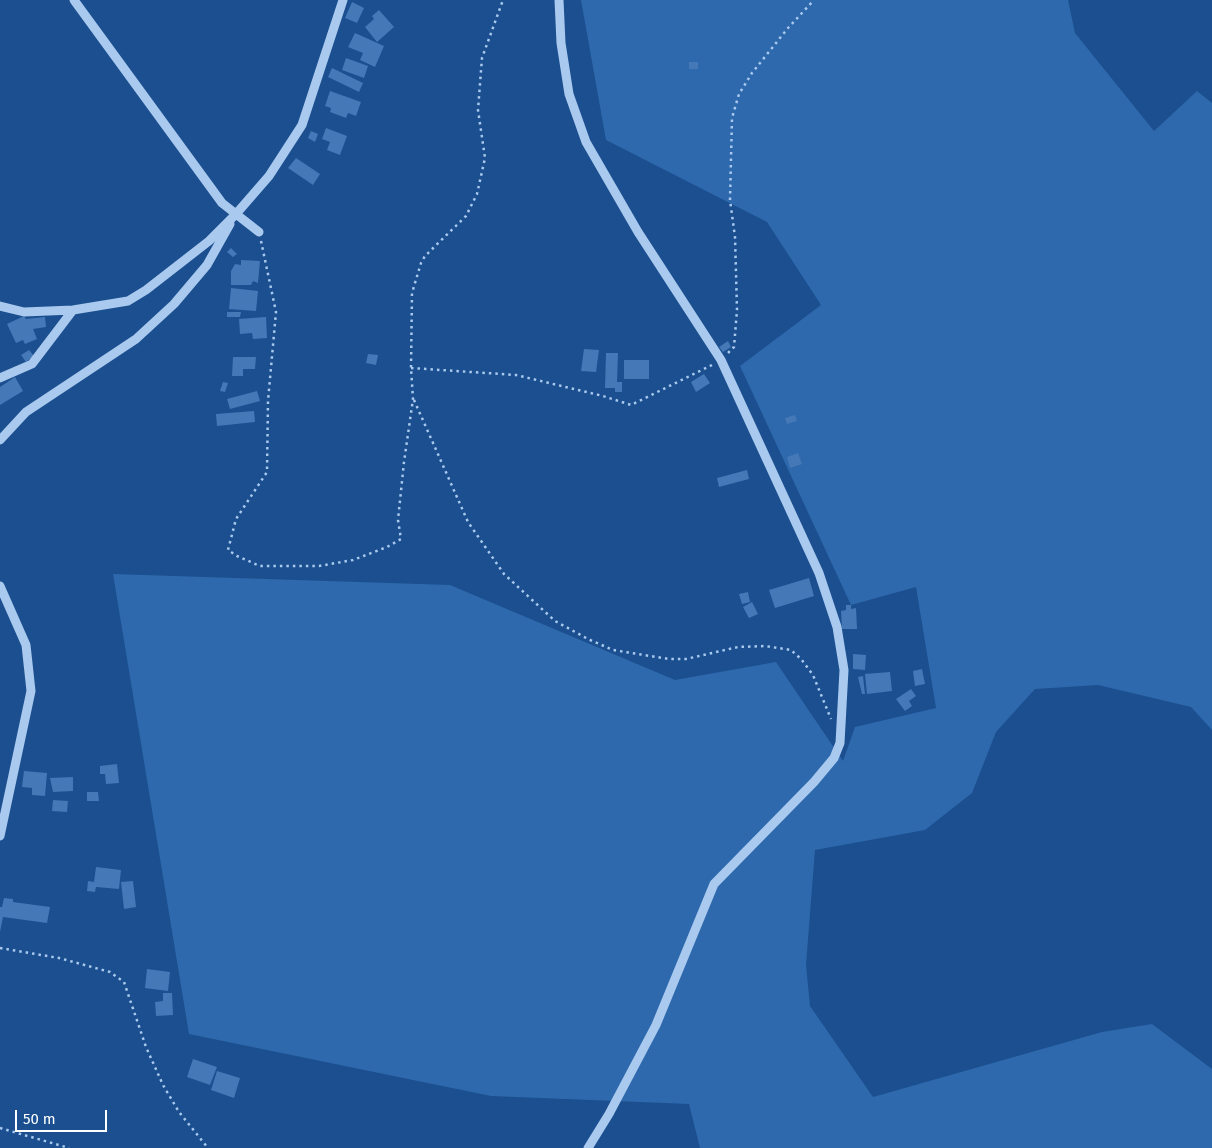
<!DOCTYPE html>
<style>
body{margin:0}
#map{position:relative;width:1212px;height:1148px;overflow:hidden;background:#1b4f8f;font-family:"Fira Sans",sans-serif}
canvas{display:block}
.scale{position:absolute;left:15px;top:1110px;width:92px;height:22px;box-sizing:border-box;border:2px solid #fff;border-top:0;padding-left:6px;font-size:15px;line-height:18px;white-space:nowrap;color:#fff;-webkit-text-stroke:4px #1b4f8f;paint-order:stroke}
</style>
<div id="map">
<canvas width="1212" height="1148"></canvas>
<div class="scale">50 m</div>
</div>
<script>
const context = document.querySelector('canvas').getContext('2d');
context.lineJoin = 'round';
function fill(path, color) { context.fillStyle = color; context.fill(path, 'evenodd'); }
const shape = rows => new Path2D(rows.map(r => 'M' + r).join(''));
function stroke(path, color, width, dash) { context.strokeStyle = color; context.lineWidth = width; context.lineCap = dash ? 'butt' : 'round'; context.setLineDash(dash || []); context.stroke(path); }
fill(shape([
 [581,0,1068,0,1075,33,1154,131,1197,91,1212,103,1212,730,1191,707,1098,685,1035,689,996,732,972,793,925,830,815,850,806,965,810,1006,873,1097,1102,1032,1152,1024,1212,1069,1212,1148,700,1148,689,1104,491,1096,189,1034,113,574,450,585,675,680,776,662,843,761,855,727,936,708,916,587,851,605,740,366,821,305,767,222,606,140]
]), '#2e69ad');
fill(shape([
 [352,2,364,8,357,23,345,18],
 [379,10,394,27,377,42,365,27,374,19,372,16],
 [355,33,384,46,375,67,360,60,363,53,348,47],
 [346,58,368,66,364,78,342,70],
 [689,62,698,62,698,69,689,69],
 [332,68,363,83,359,92,328,77],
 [330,91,361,102,356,116,348,113,346,118,330,112,331,108,325,106],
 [326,128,347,136,340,155,327,150,330,142,322,139],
 [311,131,318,134,315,142,308,138],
 [296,158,320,174,313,185,288,168],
 [231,248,237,254,233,257,227,252],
 [241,260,260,261,258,283,253,281,251,285,231,285,231,271,235,264,241,265],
 [231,288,258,291,256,311,229,309],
 [227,312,241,312,240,317,227,317],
 [24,316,26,319,45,317,46,327,33,329,37,339,25,344,23,340,16,343,7,324],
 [266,317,267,338,253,339,252,333,240,334,239,319],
 [728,341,731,347,723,352,719,347],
 [584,349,599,350,596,372,581,371],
 [29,350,34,356,26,362,21,355],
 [606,353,618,353,617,382,622,382,622,392,615,392,615,388,605,388],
 [368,354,378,355,376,365,366,363],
 [233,357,256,357,255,369,243,369,243,376,232,376],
 [624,360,649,360,649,379,624,379],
 [704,374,710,383,696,392,691,382],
 [15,377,23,391,0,405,0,387],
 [223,382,228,383,225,392,220,391],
 [257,391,260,401,230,409,227,399],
 [254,411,255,422,217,426,216,414],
 [795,415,797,421,787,424,785,418],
 [798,453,802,464,790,468,787,457],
 [747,470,749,479,719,487,717,478],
 [809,578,814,596,775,608,769,590],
 [748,592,750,602,742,604,739,594],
 [752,602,758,614,749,618,743,607],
 [846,605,851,605,851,609,856,608,857,629,842,629,841,611,846,610],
 [853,654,866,655,865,670,853,669],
 [922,669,925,684,915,686,913,671],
 [890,672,892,691,867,694,865,674],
 [863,676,865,694,862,694,858,677],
 [911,689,916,696,909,701,912,706,905,711,896,699],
 [117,764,119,783,106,784,105,774,100,774,100,766],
 [24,771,47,773,45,796,32,795,32,788,22,787],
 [73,777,73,791,53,792,50,778],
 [87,792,98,792,99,801,87,801],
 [53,800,68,801,67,812,52,811],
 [96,867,121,870,119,889,96,887,95,892,87,891,88,881,94,882],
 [133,881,136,907,124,909,121,882],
 [4,898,13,899,13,902,50,907,47,923,3,917,0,932,0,907,2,907],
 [147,969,170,972,168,991,145,988],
 [163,993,172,993,173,1015,156,1016,155,1002,163,1001],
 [193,1059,217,1067,210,1085,187,1077],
 [217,1071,240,1078,234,1098,211,1090]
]), '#4478b7');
stroke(shape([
 [261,241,276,312,268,401,267,472,236,519,228,550,237,556,260,566,319,566,353,560,387,547,401,539,398,520,404,462,413,399,411,368,412,293,421,263,425,256,466,216,477,194,485,158,478,110,482,58,503,0],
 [728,353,734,347,737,310,735,237,730,200,732,118,739,94,752,73,788,28,814,0],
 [411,368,516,375,603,396,631,405,712,365],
 [414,400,468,522,504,574,555,621,588,639,613,650,669,659,686,659,738,647,765,646,791,650,801,659,813,675,831,719],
 [0,948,59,958,110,972,124,982,146,1047,163,1085,179,1112,208,1148],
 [0,1128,69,1148]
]), '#a9c9ee', 2.5, [2.5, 4]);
stroke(shape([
 [74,0,222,203,259,232],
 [559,0,561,43,569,94,586,142,638,232,721,360,819,573,837,627,844,670,840,743,834,758,814,782,714,884,656,1025,609,1114,588,1148],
 [0,306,24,312,73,310,128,301,146,290,209,241,236,214,269,176,302,125,343,0],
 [0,378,32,364,73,310],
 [0,440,26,412,136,339,174,304,207,265,230,224],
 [0,586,26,645,31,691,0,836]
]), '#a9c9ee', 9);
</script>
